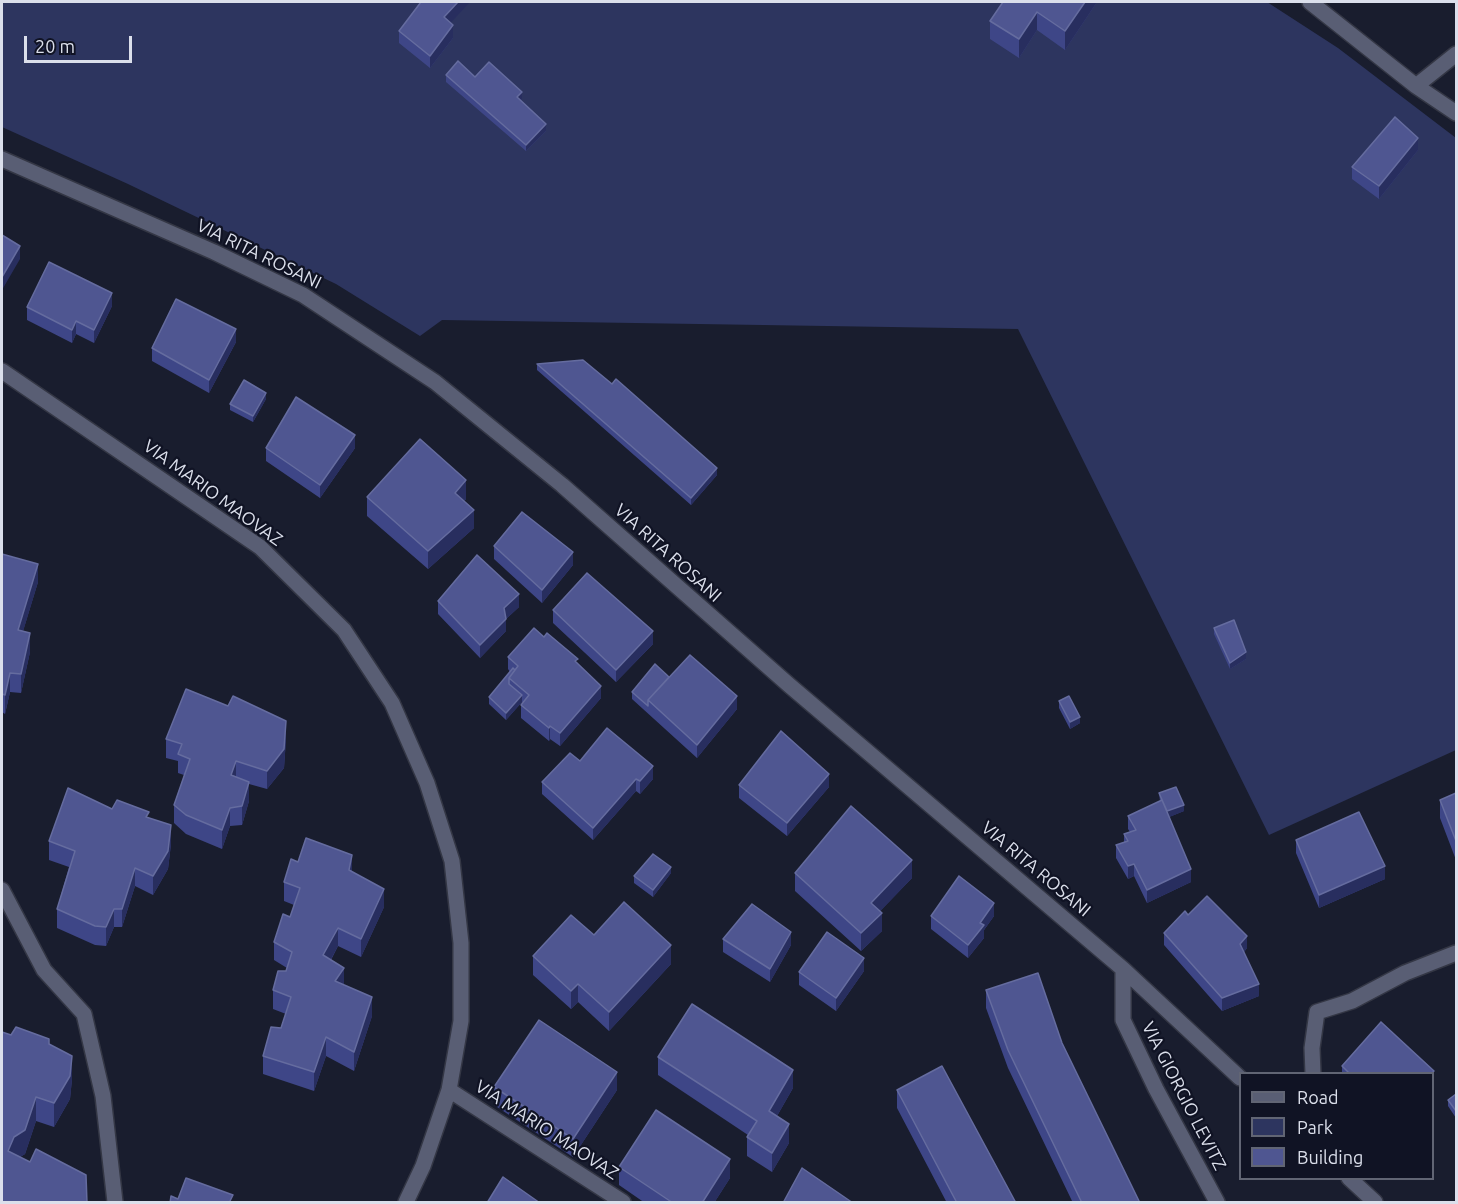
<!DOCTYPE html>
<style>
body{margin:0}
#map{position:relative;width:1458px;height:1204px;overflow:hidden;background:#191d2e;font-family:Ubuntu,sans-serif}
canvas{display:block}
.frame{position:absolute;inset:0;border:3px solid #dbdfeb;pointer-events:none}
.legend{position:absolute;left:1239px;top:1072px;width:195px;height:108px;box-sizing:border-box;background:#101324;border:2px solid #616574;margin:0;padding:8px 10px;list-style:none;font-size:18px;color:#dbdfeb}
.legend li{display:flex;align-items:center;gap:12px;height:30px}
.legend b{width:30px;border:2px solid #616574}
.scale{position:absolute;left:24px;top:36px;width:108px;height:27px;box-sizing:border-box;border:3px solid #dbdfeb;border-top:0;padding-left:8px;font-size:18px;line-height:21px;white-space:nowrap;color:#dbdfeb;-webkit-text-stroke:4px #101324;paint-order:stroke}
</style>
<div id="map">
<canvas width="1458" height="1204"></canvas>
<div class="frame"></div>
<ul class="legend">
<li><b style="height:8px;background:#595e74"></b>Road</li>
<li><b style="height:16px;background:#2d355f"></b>Park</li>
<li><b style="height:16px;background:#4f5691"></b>Building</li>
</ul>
<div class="scale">20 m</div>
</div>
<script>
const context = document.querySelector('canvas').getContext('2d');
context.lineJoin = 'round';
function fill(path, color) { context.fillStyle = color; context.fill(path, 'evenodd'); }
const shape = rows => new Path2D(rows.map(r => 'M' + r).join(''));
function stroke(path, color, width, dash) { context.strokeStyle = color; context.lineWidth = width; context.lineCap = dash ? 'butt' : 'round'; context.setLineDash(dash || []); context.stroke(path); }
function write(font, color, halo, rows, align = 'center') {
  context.font = font + ' Ubuntu,sans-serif'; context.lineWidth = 4.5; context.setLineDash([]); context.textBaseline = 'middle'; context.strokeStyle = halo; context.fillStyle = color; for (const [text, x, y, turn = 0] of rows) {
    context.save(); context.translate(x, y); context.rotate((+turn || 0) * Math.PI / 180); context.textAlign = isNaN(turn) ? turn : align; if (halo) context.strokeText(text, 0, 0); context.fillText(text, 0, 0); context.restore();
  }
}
fill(shape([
 [2,2,1267,2,1338,48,1456,138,1456,750,1269,835,1018,329,442,320,420,336,336,284,128,184,2,127]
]), '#2d355f');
const minor = shape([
 [1310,2,1416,86,1456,113],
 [1416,86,1456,54],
 [2,159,214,252,303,295,435,382,562,485,789,685,1123,969,1240,1078],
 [2,371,260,547,344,630,392,703,427,783,452,861,461,943,461,1021,449,1090,423,1166,406,1202],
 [2,890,44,970,84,1014,103,1096,115,1202],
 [1123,969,1123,1020,1156,1089,1217,1202],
 [1313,1074,1312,1048,1317,1012,1352,1001,1405,973,1456,953],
 [449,1090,623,1202],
 [1349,1178,1375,1202]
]);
stroke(minor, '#343745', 18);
stroke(minor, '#595e74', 15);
fill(shape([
 [1097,2,1065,50,1037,30,1019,58,990,39,990,21],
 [399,31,453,38,430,68,399,43],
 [446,75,475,77,522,99,520,100,546,131,526,151,446,82],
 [1418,150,1379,199,1352,179,1352,167],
 [112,306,94,343,76,334,72,343,27,320,27,307],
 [236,342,209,393,152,361,152,348],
 [537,364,717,475,691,505,537,370],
 [266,399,253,422,230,410,230,404],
 [266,448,355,448,320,498,266,461],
 [367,497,466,499,464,501,474,528,428,569,367,516],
 [494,546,573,565,542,603,494,559],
 [2,554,38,582,23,631,30,652,21,693,10,692,5,714,2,712],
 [438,601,519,607,506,619,506,631,480,658,438,614],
 [553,610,653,644,616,682,553,623],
 [1214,628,1246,659,1230,669,1214,634],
 [544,637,578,664,601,698,560,746,550,739,549,741,521,718,521,705,523,702,522,702,506,720,489,704,489,697,510,672,508,669,508,657],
 [669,677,737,709,697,758,632,699,632,692],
 [1059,701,1080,723,1070,729,1059,708],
 [166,739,286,739,284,768,267,789,249,784,249,801,242,825,230,826,222,849,186,834,174,823,174,805,184,775,178,773,178,761,166,758],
 [580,761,653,779,640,794,636,791,593,840,542,794,542,782],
 [739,785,829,787,787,836,739,798],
 [1159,793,1184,811,1169,817,1191,882,1147,903,1134,876,1128,879,1116,858,1116,845,1124,842,1124,834,1130,832,1128,829,1128,816,1160,801],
 [1456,793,1456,860,1440,818,1440,800],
 [112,809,149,818,171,844,168,869,153,895,135,886,122,927,114,927,106,946,95,945,57,928,57,909,69,867,49,860,49,841],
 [1296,840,1385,879,1319,908,1296,853],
 [298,862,352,872,384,907,361,957,338,946,331,960,344,985,372,1016,354,1071,326,1056,314,1091,263,1074,263,1056,281,1028,286,1014,273,1009,273,990,286,971,287,968,274,960,274,942,290,917,294,905,284,901,284,882],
 [671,873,653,897,634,883,634,876],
 [795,873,912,878,880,911,882,931,861,951,795,891],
 [1188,915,1247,948,1244,952,1259,996,1222,1011,1164,945,1164,933],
 [931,916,994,916,984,930,984,938,968,958,931,929],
 [594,935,671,964,609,1031,578,1002,571,1009,533,975,533,956],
 [723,939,791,945,770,982,723,952],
 [864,971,836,1011,799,985,799,972],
 [986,990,1062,1043,1140,1203,1073,1203,1008,1068,986,1008],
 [1381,1022,1434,1071,1434,1084,1432,1085,1432,1074,1342,1074,1342,1066],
 [11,1035,49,1044,72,1079,70,1099,54,1127,36,1121,25,1154,20,1157,30,1162,86,1175,2,1203],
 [658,1057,793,1088,777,1116,789,1143,772,1172,747,1156,747,1137,748,1135,658,1075],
 [494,1087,617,1090,573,1157,494,1105],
 [897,1090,1016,1203,947,1203,897,1108],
 [1456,1094,1456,1118,1448,1106,1448,1100],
 [619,1167,730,1178,714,1203,645,1203,619,1185]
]), '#3e4687');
fill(shape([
 [458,2,470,2,444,30,444,17],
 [1085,2,1097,2,1065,50,1065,31],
 [1037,12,1037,30,1019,58,1019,39],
 [453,25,453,38,430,68,430,56],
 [522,92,522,99,517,104,517,97],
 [546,124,546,131,526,151,526,145],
 [1418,138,1418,150,1379,199,1379,186],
 [20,246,20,259,2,290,2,277],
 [112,293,112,306,94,343,94,330],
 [76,321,76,334,72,343,72,330],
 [236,329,236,342,209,393,209,380],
 [266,393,266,399,253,422,253,416],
 [355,435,355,448,320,498,320,485],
 [717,468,717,475,691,505,691,498],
 [466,480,466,499,455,511,455,493],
 [474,510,474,528,428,569,428,551],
 [573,552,573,565,542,603,542,590],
 [38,564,38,582,18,648,18,630],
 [519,594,519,607,506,619,506,631,480,658,480,645,504,608],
 [653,631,653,644,616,682,616,670],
 [30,633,30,652,21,693,21,674],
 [1246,652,1246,659,1230,669,1230,663],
 [10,673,10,692,5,714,5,695],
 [601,686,601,698,560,746,560,733],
 [522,695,522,702,506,720,506,713],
 [737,696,737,709,697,758,697,745],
 [1080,717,1080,723,1070,729,1070,722],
 [286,721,286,739,284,768,267,789,267,771],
 [550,726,550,739,549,741,549,728],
 [236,761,236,779,231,775],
 [653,766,653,779,640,794,640,781],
 [829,774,829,787,787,836,787,823],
 [636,779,636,791,593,840,593,828],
 [249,782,249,801,242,825,242,806],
 [1184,805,1184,811,1167,818,1167,811],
 [230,808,230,826,222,849,222,830],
 [171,825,171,844,168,869,153,895,153,876],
 [352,855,352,873,349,870],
 [912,860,912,878,871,921,871,903],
 [1134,864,1134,876,1128,879,1128,866],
 [1385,866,1385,879,1319,908,1319,895],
 [671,867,671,873,653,897,653,890],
 [135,868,135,886,122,927,122,909],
 [1191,869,1191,882,1147,903,1147,890],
 [384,889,384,907,361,957,361,939],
 [994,903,994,916,984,930,984,938,968,958,968,945,980,923],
 [114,909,114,927,106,946,106,927],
 [882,913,882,931,861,951,861,933],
 [338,928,338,946,323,974,323,955],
 [791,932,791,945,770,982,770,969],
 [1247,936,1247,948,1240,957,1240,944],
 [671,945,671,964,609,1031,609,1012],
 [864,958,864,971,836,1011,836,998],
 [344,968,344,986,335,981],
 [578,984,578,1002,571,1009,571,991],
 [1259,984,1259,996,1222,1011,1222,998],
 [372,997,372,1016,354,1071,354,1052],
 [326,1037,326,1056,314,1091,314,1072],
 [72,1056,72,1079,70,1099,54,1127,54,1103],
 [793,1070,793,1088,769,1130,769,1111],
 [1434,1071,1434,1084,1432,1085,1432,1074,1431,1074],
 [617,1072,617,1090,573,1157,573,1139],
 [36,1097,36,1121,25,1154,14,1161,8,1151,14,1137],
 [789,1124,789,1143,772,1172,772,1153],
 [730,1159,730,1178,714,1203,702,1203]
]), '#282e5f');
const building = shape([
 [421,2,458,2,444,17,453,25,430,56,399,31,421,2],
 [1003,2,1085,2,1065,31,1037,12,1019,39,990,21,1003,2],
 [458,61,475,77,489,62,522,92,517,97,546,124,526,145,446,75,458,61],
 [1395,117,1418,138,1379,186,1352,167,1395,117],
 [2,235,20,246,2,277,2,235],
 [49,262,112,293,94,330,76,321,72,330,27,307,49,262],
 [176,299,236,329,209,380,152,348,176,299],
 [583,360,612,384,616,379,717,468,691,498,537,364,583,360],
 [244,380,266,393,253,416,230,404,244,380],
 [296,397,355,435,320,485,266,448,296,397],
 [420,439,466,480,455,493,474,510,428,551,367,497,420,439],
 [522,512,573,552,542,590,494,546,522,512],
 [2,554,38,564,18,630,30,633,21,674,10,673,5,695,2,694,2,554],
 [477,555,519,594,504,608,506,619,480,645,438,601,477,555],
 [587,573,653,631,616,670,553,610,587,573],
 [1234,620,1246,652,1230,663,1214,628,1234,620],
 [534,628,544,637,547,633,578,659,575,661,601,686,560,733,550,726,549,728,521,705,529,695,509,678,518,666,508,657,534,628],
 [690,655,737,696,697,745,648,700,690,655],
 [655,664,669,677,648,700,648,706,632,692,655,664],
 [513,668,515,670,509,678,509,684,522,695,506,713,489,697,513,668],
 [186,689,228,706,233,696,286,721,284,749,267,771,236,761,231,775,249,782,242,806,230,808,222,830,186,815,174,805,190,759,178,754,182,744,166,739,186,689],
 [1069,696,1080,717,1070,722,1059,701,1069,696],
 [607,728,653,766,640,781,636,779,593,828,542,782,570,753,580,761,607,728],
 [781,731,829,774,787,823,739,785,781,731],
 [1176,787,1184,805,1167,811,1159,793,1176,787],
 [68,788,112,809,117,800,149,812,146,817,171,825,168,851,153,876,135,868,122,909,114,909,106,927,95,926,57,909,75,851,49,841,68,788],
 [1456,793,1456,841,1440,800,1456,793],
 [1162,800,1191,869,1147,890,1134,864,1128,866,1116,845,1128,841,1124,834,1136,830,1128,816,1162,800],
 [851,806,912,860,871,903,882,913,861,933,795,873,851,806],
 [1359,812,1385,866,1319,895,1296,840,1359,812],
 [306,838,352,855,349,870,384,889,361,939,338,928,323,955,344,968,335,981,372,997,354,1052,326,1037,314,1072,263,1056,271,1027,281,1028,291,997,273,990,278,971,286,971,292,952,274,942,283,914,290,917,300,888,284,882,291,859,298,862,306,838],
 [653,854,671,867,653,890,634,876,653,854],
 [959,876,994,903,980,923,984,925,968,945,931,916,959,876],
 [1207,896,1247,936,1240,944,1259,984,1222,998,1164,933,1185,911,1188,915,1207,896],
 [624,902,671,945,609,1012,578,984,571,991,533,956,571,915,594,935,624,902],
 [752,904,791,932,770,969,723,939,752,904],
 [827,932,864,958,836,998,799,972,827,932],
 [1038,973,1062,1043,1140,1203,1082,1203,1008,1050,986,990,1038,973],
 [692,1004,793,1070,769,1111,789,1124,772,1153,747,1137,757,1121,658,1057,692,1004],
 [539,1020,617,1072,573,1139,494,1087,539,1020],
 [1381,1022,1434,1071,1431,1074,1350,1074,1342,1066,1381,1022],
 [16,1027,49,1039,49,1044,72,1056,70,1076,54,1103,36,1097,25,1130,14,1137,8,1151,30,1162,36,1149,86,1175,87,1203,2,1203,2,1032,11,1035,16,1027],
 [942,1066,1016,1203,957,1203,897,1090,942,1066],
 [1456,1094,1456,1111,1448,1100,1456,1094],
 [656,1110,730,1159,702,1203,673,1203,619,1167,656,1110],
 [802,1168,853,1203,783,1203,802,1168],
 [503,1177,540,1203,487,1203,503,1177],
 [186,1178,233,1195,229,1203,170,1203,171,1196,178,1199,186,1178]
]);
fill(building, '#4f5691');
stroke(building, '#656c9f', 1.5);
write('18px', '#dbdfeb', '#101324', [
 ["VIA RITA ROSANI",259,254,26],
 ["VIA MARIO MAOVAZ",213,493,36],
 ["VIA RITA ROSANI",668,553,42],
 ["VIA RITA ROSANI",1036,869,40],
 ["VIA GIORGIO LEVITZ",1184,1096,63],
 ["VIA MARIO MAOVAZ",547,1130,33]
]);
</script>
